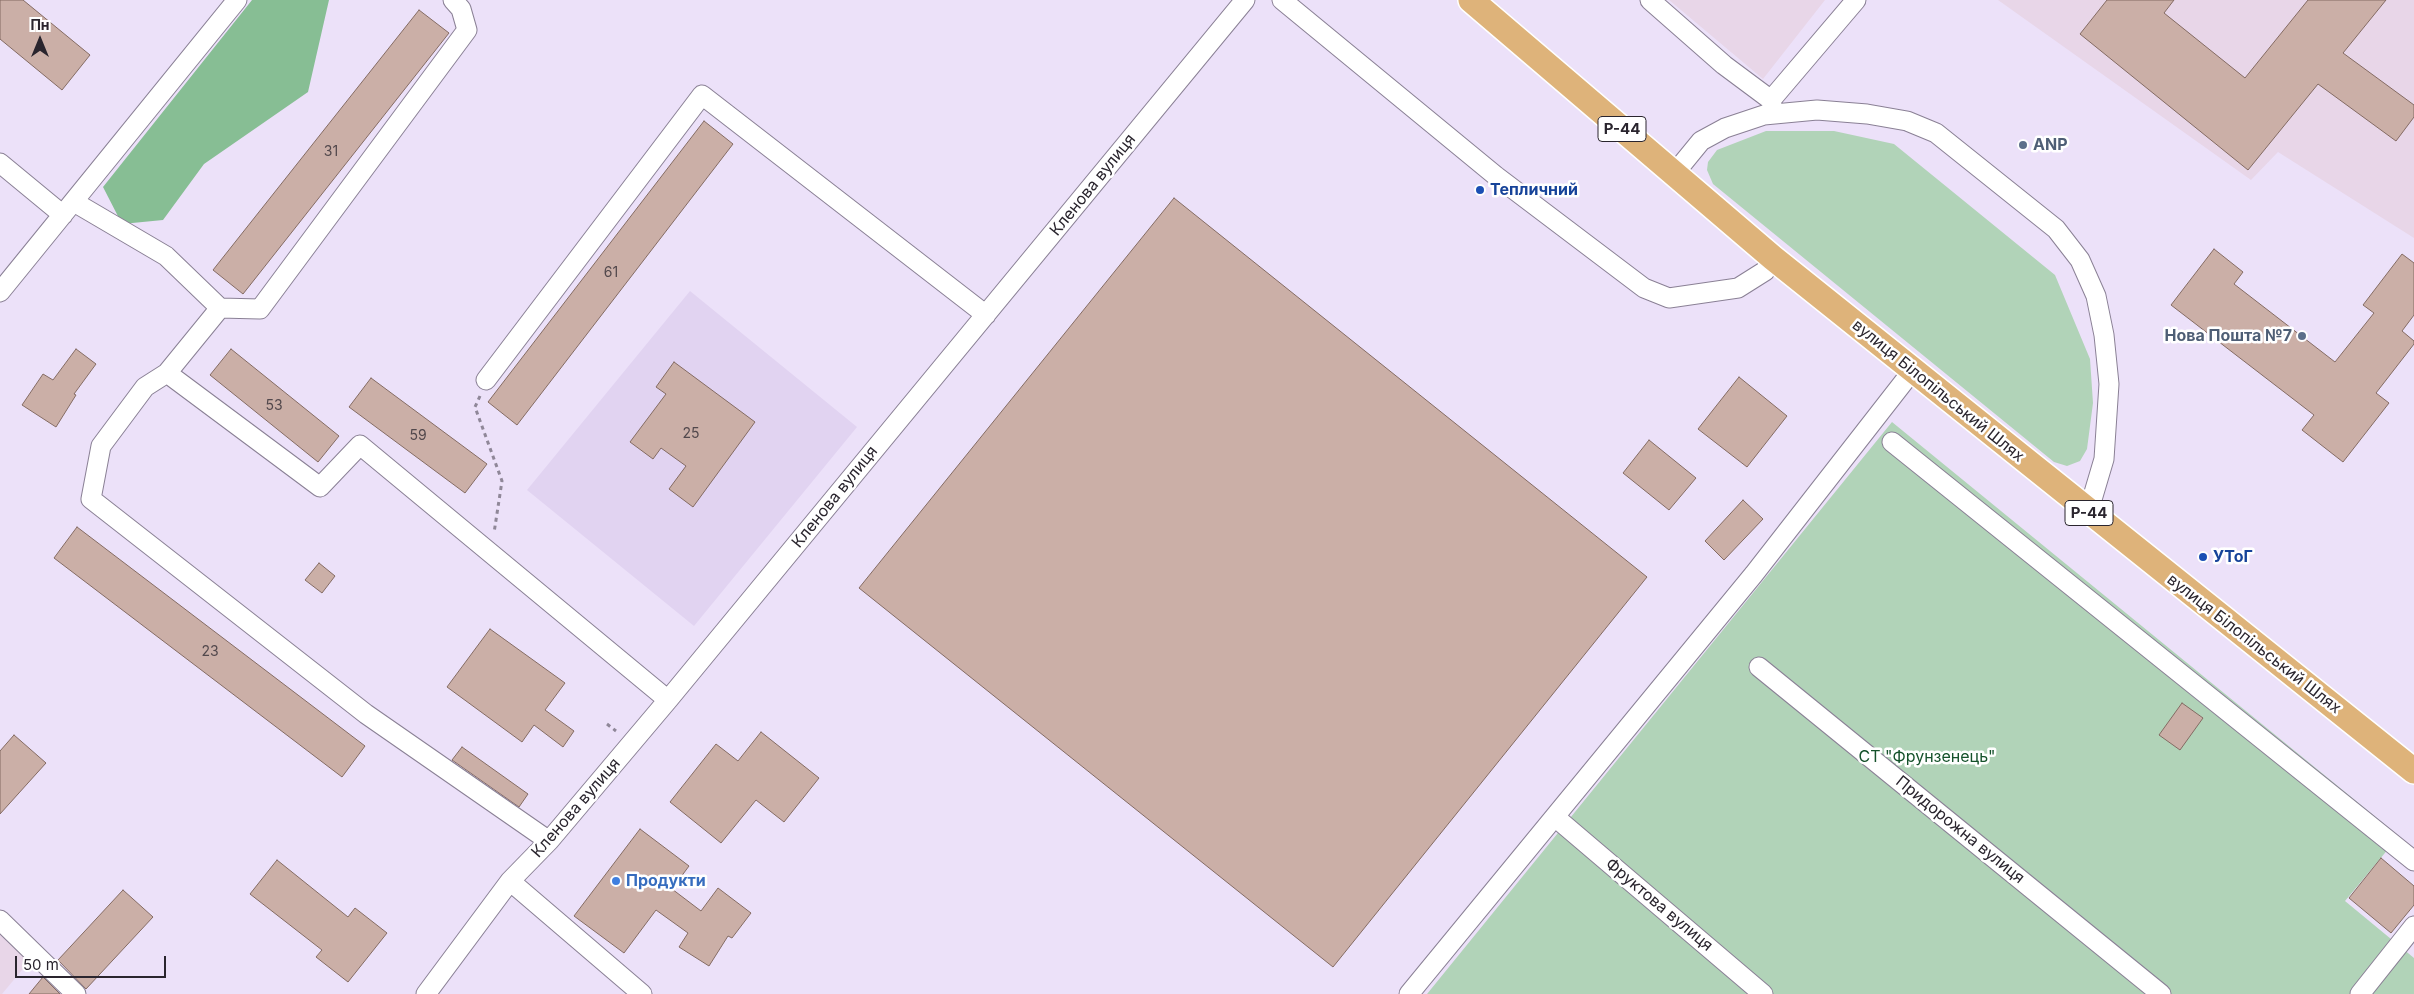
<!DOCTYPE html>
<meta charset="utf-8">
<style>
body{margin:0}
#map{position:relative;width:2414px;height:994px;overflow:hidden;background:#ece1f9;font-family:Inter,sans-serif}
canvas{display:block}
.north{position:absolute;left:15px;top:15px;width:50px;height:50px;-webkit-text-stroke:4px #fff;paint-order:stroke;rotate:0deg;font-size:14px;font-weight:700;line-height:20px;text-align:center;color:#2a252e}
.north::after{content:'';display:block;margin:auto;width:18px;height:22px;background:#2a252e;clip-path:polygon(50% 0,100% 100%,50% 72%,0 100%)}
.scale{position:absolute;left:15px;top:956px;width:151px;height:22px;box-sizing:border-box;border:2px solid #2a252e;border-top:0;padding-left:6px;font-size:15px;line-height:18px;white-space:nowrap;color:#2a252e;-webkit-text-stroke:4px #fff;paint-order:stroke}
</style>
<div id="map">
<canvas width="2414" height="994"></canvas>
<div class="north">Пн</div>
<div class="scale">50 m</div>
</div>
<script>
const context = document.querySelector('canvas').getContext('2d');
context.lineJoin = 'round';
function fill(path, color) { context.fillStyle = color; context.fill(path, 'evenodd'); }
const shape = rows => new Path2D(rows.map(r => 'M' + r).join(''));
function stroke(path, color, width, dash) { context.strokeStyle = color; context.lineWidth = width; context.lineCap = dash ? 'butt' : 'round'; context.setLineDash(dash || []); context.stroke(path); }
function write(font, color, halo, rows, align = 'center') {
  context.font = font + ' Inter,sans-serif'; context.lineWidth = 5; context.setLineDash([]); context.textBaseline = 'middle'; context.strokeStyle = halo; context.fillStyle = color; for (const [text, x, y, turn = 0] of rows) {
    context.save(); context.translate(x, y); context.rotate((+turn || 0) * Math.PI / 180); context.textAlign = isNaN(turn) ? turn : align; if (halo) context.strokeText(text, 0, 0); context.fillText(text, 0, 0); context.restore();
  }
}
fill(shape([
 [1669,0,1825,0,1763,79],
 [1998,0,2414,0,2414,238,2278,152,2251,180],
 [0,920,37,952,2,994,0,994]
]), '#e8d6e8');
fill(shape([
 [690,291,857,427,694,626,527,490]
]), '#e1d3f1');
fill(shape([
 [1766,131,1834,131,1894,144,2055,275,2090,359,2093,403,2087,449,2080,461,2067,466,2054,462,1713,184,1707,170,1708,162,1717,150],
 [1892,422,2399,836,2345,901,2414,958,2414,994,1427,994]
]), '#b1d3b8');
fill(shape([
 [252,0,329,0,308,92,204,164,163,220,122,224,103,187]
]), '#87be94');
const building = shape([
 [0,0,23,0,90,55,62,90,0,39,0,0],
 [2107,0,2174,0,2164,13,2245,78,2308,0,2386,0,2343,53,2414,105,2414,117,2396,141,2318,84,2248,170,2080,34,2107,0],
 [419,10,449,33,243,294,213,270,419,10],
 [704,121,733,144,517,425,488,402,704,121],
 [1174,198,1647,577,1333,967,859,588,1174,198],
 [2214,249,2243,272,2234,284,2335,362,2374,313,2363,305,2402,254,2414,263,2414,315,2402,331,2414,341,2414,344,2376,393,2389,403,2343,462,2302,430,2314,415,2171,305,2214,249],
 [76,349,96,364,74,394,76,395,56,427,22,405,43,374,53,380,76,349],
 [231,349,339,436,318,462,210,375,231,349],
 [674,362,755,422,693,507,669,489,686,466,661,448,653,459,630,442,666,394,656,387,674,362],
 [1739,377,1787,416,1747,467,1698,429,1739,377],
 [371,378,487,464,465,493,349,407,371,378],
 [1649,440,1696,478,1669,510,1623,473,1649,440],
 [1743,500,1763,519,1724,560,1705,541,1743,500],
 [77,527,365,746,342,777,54,558,77,527],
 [319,563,335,576,322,593,305,580,319,563],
 [490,629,565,683,545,710,574,731,563,747,534,725,522,742,447,687,490,629],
 [2182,703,2203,718,2180,750,2159,735,2182,703],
 [761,732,819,778,784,822,756,800,721,843,670,802,716,744,738,761,761,732],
 [14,735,46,763,0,814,0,751,14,735],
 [462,747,528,794,519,807,452,760,462,747],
 [640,829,689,866,672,889,701,911,718,888,751,913,732,938,728,936,709,966,679,947,688,933,656,910,624,953,574,916,640,829],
 [2381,858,2414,886,2414,905,2391,933,2349,898,2381,858],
 [277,860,348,917,355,908,387,933,348,982,316,957,322,950,250,894,277,860],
 [123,890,153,917,86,989,58,960,123,890],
 [43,977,60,994,29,994,43,977]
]);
fill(building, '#cbafa7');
stroke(building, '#846b63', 1);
const minor = shape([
 [1282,0,1496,176,1644,288,1669,298,1738,288,1765,271,1773,258],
 [1650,0,1724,65,1771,100],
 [1773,112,1771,100,1856,0],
 [0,163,63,215],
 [1674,174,1701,141,1725,128,1764,115,1817,110,1867,114,1907,121,1936,133,2056,229,2080,260,2096,296,2104,335,2109,384,2104,459,2088,513],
 [74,202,166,256,220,308],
 [0,292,237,0],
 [167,373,220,308,260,309,467,30,461,9,453,0],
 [486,380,702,95,986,315],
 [1892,442,2414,861],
 [1759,667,2161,994],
 [1555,817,1763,994],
 [549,841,366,714,91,499,101,446,145,387,167,373,320,487,360,445,668,700],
 [510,881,642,994],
 [0,920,76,994],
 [426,994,510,881,549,841,668,700,1245,0],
 [1409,994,1754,574,1913,370],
 [2360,994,2414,926]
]);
const major = shape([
 [1471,0,1773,258,2414,771]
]);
stroke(minor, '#8a8095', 21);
stroke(major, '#fff', 28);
stroke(shape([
 [480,396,475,407,502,481,494,533],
 [607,724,616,731]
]), '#8f8798', 3, [4, 4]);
stroke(minor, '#fff', 19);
stroke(major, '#deb37a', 25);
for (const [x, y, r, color] of [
 [2023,145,5,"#5c6f8a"],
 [1480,190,5,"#1a4fb4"],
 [2302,336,5,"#5c6f8a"],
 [2203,557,5,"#1a4fb4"],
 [616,881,5,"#3f7fe0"]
]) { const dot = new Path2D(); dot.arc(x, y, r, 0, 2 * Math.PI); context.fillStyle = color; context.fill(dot); stroke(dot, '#fff', 2); }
write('14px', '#52484c', null, [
 ["31",331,152],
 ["61",611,273],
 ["53",274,406],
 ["25",691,434],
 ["59",418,436],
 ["23",210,652]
]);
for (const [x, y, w] of [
 [1622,129,48],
 [2089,513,48]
]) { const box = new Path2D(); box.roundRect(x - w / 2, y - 12.5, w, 25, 4); context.fillStyle = '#fff'; context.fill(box); stroke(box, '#2a252e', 1); }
write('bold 15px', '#2a252e', null, [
 ["Р-44",1622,129],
 ["Р-44",2089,513]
]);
write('bold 16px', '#4e5e75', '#fff', [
 ["ANP",2033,145],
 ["Нова Пошта №7",2292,336,"right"]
], 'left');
write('16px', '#2a252e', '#fff', [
 ["Кленова вулиця",1093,185,-51],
 ["вулиця Білопільський Шлях",1938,391,39],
 ["Кленова вулиця",835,497,-51],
 ["вулиця Білопільський Шлях",2254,644,38],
 ["Кленова вулиця",576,808,-49],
 ["Придорожна вулиця",1960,830,39],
 ["Фруктова вулиця",1659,905,40]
]);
write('bold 16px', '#164399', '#fff', [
 ["Тепличний",1490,190],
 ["УТоГ",2213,557]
], 'left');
write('16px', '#15522b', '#fff', [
 ["СТ \"Фрунзенець\"",1927,757]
]);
write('bold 16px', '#366cbe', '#fff', [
 ["Продукти",626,881]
], 'left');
</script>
